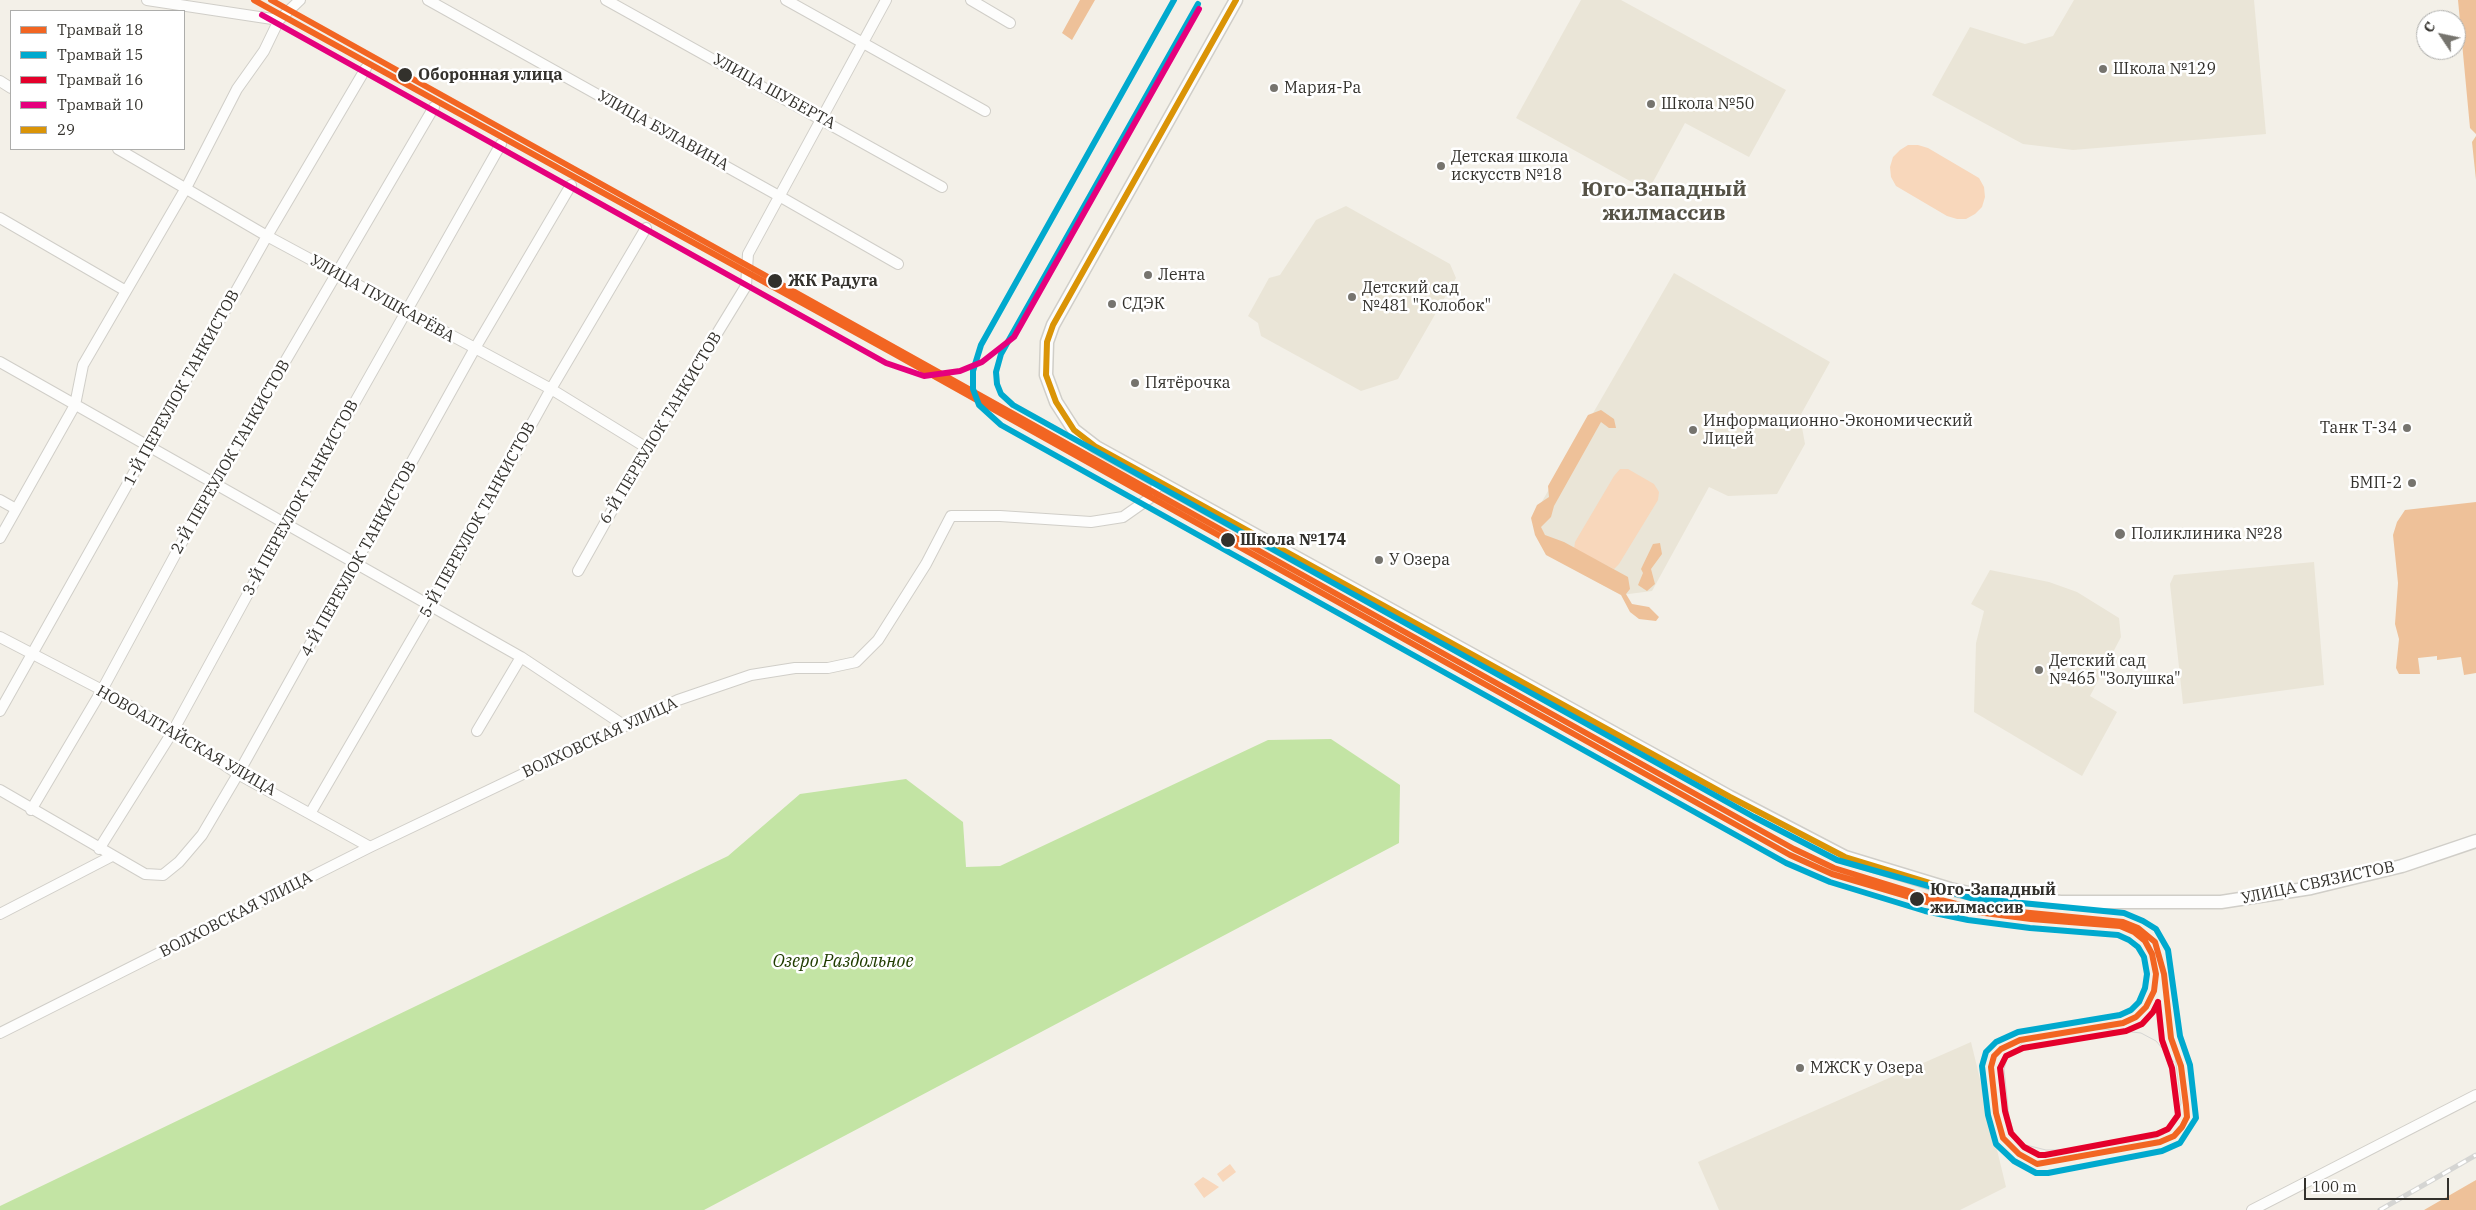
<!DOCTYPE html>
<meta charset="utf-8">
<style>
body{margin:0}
#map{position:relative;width:2476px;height:1210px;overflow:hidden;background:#f3f0e8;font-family:"IBM Plex Serif",serif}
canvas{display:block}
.legend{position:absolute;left:10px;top:10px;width:175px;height:140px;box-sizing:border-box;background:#fff;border:1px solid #adadab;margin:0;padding:6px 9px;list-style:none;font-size:15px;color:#33312c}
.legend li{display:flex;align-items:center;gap:10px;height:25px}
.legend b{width:25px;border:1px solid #adadab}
.north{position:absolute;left:2416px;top:10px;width:50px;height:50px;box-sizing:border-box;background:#fff;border:1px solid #adadab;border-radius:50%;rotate:304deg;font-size:14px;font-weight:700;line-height:20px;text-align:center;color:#33312c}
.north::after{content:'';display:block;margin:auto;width:18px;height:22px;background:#76746e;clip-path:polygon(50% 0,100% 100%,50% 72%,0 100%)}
.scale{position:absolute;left:2304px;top:1178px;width:145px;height:22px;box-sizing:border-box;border:2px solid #33312c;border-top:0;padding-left:6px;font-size:15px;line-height:18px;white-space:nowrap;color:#33312c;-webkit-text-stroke:4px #fff;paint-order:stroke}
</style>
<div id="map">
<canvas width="2476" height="1210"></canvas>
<ul class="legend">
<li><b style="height:6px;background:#f26522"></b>Трамвай 18</li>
<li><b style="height:6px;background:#00a9ce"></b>Трамвай 15</li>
<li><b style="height:6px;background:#e4002b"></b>Трамвай 16</li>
<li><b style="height:6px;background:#e5007d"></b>Трамвай 10</li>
<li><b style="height:6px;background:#da9407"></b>29</li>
</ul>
<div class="north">С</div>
<div class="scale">100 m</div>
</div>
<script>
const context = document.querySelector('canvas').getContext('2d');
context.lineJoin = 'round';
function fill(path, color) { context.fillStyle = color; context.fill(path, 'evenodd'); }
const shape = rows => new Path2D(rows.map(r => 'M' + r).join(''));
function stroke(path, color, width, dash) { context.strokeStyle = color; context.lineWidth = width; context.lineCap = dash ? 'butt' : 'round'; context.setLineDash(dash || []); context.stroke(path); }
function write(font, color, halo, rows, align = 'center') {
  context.font = font + ' "IBM Plex Serif",serif'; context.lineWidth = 5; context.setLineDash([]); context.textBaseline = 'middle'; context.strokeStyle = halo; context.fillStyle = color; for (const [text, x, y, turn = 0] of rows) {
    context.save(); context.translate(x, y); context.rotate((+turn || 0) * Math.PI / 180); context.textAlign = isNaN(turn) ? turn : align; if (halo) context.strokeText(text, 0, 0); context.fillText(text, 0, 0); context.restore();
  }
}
fill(shape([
 [1581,0,1621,0,1786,90,1749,157,1685,123,1648,191,1516,118],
 [2074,0,2254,0,2266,134,2073,150,2023,144,1932,95,1970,27,2025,44,2053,36],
 [1346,206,1450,264,1456,278,1398,379,1361,391,1261,336,1258,323,1248,316,1269,278,1280,275,1316,220],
 [1674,273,1830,362,1800,416,1805,444,1777,494,1728,496,1709,487,1652,591,1621,595,1547,555,1533,517],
 [2314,562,2324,685,2183,704,2170,584,2174,575],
 [1990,570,2049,582,2077,592,2119,618,2121,637,2090,696,2117,712,2082,776,1974,712,1976,643,1984,611,1971,604],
 [1971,1042,2006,1187,1960,1210,1719,1210,1698,1162]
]), '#eae5d7');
fill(shape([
 [1908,145,1918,145,1928,148,1979,178,1984,187,1985,197,1982,207,1975,214,1966,219,1957,219,1947,216,1896,186,1891,177,1890,167,1893,157,1900,150],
 [1620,469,1628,469,1654,484,1659,492,1658,500,1619,564,1614,569,1574,549,1575,542,1614,476],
 [1230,1164,1236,1172,1223,1182,1217,1174],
 [1203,1177,1219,1187,1204,1198,1194,1184]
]), '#f8d7bb');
fill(shape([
 [1080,0,1095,0,1072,40,1062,33],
 [2458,0,2476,0,2476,134,2470,128],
 [2476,136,2476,180,2472,142],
 [1601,410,1614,419,1616,428,1609,428,1601,422,1554,506,1551,517,1541,527,1545,535,1564,542,1628,577,1630,589,1626,594,1632,604,1649,607,1659,617,1656,621,1639,619,1630,612,1621,595,1546,555,1535,535,1531,518,1537,505,1549,497,1548,486,1588,415],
 [2476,502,2476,673,2464,675,2461,657,2437,660,2437,656,2418,658,2420,674,2399,674,2396,668,2399,639,2395,624,2398,583,2393,535,2397,522,2405,510],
 [1660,543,1662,554,1651,569,1655,584,1647,591,1638,585,1643,573,1641,569,1653,544],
 [2476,1180,2476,1210,2424,1210]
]), '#eec199');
fill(shape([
 [1331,739,1400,785,1399,843,704,1210,0,1210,0,1206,728,856,800,794,906,779,963,822,966,867,1000,866,1268,740]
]), '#c3e4a4');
const minor = shape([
 [147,0,279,20],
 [428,0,779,196,898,264],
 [606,0,942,187],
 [786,0,985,111],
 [971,0,1010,23],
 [0,81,11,88],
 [118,149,267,236,551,389,647,448],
 [0,218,126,291],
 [0,362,521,657,625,726],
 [0,500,16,509],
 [0,538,75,405,83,365,186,188,237,89,264,51,279,20,300,0],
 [578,571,647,448,746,286,748,254,886,0],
 [0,637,102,690,173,731,238,774,370,847],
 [0,711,267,236,366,68],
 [477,731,521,657],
 [0,790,145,874,163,875,179,862,202,835,238,774,474,350,571,185],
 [31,810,102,690,214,483,434,107],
 [311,812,431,606,551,389,646,228],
 [99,849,173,731,286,524,501,144],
 [0,914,112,856],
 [0,1033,370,847,678,700,751,675,795,668,828,668,856,662,878,640,926,564,951,516,1000,516,1091,522,1123,517,1150,498,1160,482],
 [2252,1210,2476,1095]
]);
const major = shape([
 [1236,0,1053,325,1047,342,1046,375,1056,402,1074,430,1096,447,1730,797,1845,857,1950,889,1978,895,2061,902,2221,902,2311,888,2402,866,2476,841]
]);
stroke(minor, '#d0cec8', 12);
stroke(major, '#d0cec8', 15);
stroke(minor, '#fdfdfc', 10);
stroke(major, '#fdfdfc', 12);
stroke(shape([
 [2086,1029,2104,1029,2141,1033,2156,1041,2174,1062],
 [2033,1038,2022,1043,2007,1059,2004,1069,2009,1116,2014,1133,2019,1140,2026,1145,2046,1150,2059,1150,2155,1138,2164,1134,2176,1120,2181,1103,2174,1048]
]), '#d5d5d3', 1);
const rail = shape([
 [2380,1210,2476,1155]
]);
stroke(rail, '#d5d5d3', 5);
stroke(rail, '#fff', 3, [9]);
stroke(shape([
 [1236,0,1053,325,1047,342,1046,375,1056,402,1074,430,1096,447,1730,797,1845,857,1950,889]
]), '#da9407', 6);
stroke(shape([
 [254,0,893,353,1790,855,1832,874,1927,902,1969,911,2031,919,2120,926,2134,932,2145,941,2152,954,2156,974,2154,991,2146,1007,2136,1017,2123,1023,2020,1040,2001,1049,1994,1056,1991,1067,1996,1113,2003,1138,2019,1154,2037,1164,2160,1142,2174,1136,2182,1127,2187,1117,2186,1105,2181,1066,2171,1038,2164,974,2155,942,2138,928,2123,922,1969,907,1928,897,1834,868,1794,849,271,0]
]), '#f26522', 6);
stroke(shape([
 [1174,0,981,345,973,371,973,389,979,405,1001,425,1786,863,1830,882,1925,911,1968,920,2030,928,2118,935,2129,940,2138,947,2144,957,2147,974,2145,988,2139,1002,2131,1010,2120,1015,2018,1032,1996,1042,1986,1052,1982,1066,1988,1115,1996,1144,2014,1161,2036,1173,2048,1173,2162,1151,2180,1143,2196,1118,2190,1065,2180,1036,2168,950,2156,929,2143,921,2124,913,1971,898,1837,860,1754,817,1013,405,1001,394,997,384,996,372,1001,354,1198,4]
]), '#00a9ce', 6);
stroke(shape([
 [2158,1002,2162,1040,2172,1068,2178,1115,2168,1129,2157,1134,2045,1155,2039,1155,2024,1147,2011,1133,2005,1111,2000,1068,2006,1056,2023,1048,2126,1031,2142,1024,2153,1012,2158,1002]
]), '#e4002b', 6);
stroke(shape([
 [262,15,886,363,924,376,960,371,982,362,1014,337,1199,9]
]), '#e5007d', 6);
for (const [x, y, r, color] of [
 [2103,69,5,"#76746e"],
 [405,75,8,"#33312c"],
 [1274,88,5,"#76746e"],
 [1651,104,5,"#76746e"],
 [1441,166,5,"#76746e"],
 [1148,275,5,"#76746e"],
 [775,281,8,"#33312c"],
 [1352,297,5,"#76746e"],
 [1112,304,5,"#76746e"],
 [1135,383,5,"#76746e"],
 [2407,428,5,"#76746e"],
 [1693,430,5,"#76746e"],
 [2412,483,5,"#76746e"],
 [2120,534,6,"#76746e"],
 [1228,540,8,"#33312c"],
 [1379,560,5,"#76746e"],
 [2039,670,5,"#76746e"],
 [1917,899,8,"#33312c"],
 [1800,1068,5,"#76746e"]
]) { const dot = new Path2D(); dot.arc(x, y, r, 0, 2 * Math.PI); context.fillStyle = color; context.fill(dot); stroke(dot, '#fff', 2); }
write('16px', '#33312c', '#fff', [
 ["Школа №129",2113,69],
 ["Мария-Ра",1284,88],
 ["Школа №50",1661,104],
 ["Детская школа",1451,157],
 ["искусств №18",1451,175],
 ["Лента",1158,275],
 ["Детский сад",1362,288],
 ["№481 \"Колобок\"",1362,306],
 ["СДЭК",1122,304],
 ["Пятёрочка",1145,383],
 ["Информационно-Экономический",1703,421],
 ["Лицей",1703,439],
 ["Танк Т-34",2397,428,"right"],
 ["БМП-2",2402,483,"right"],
 ["Поликлиника №28",2131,534],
 ["У Озера",1389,560],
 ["Детский сад",2049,661],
 ["№465 \"Золушка\"",2049,679],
 ["МЖСК у Озера",1810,1068]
], 'left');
write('bold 16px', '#33312c', '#fff', [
 ["Оборонная улица",418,75],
 ["ЖК Радуга",788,281],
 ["Школа №174",1240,540],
 ["Юго-Западный",1930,890],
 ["жилмассив",1930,908]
], 'left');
write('16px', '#33312c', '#fff', [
 ["УЛИЦА ШУБЕРТА",774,92,29],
 ["УЛИЦА БУЛАВИНА",663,131,29],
 ["УЛИЦА ПУШКАРЁВА",382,299,29],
 ["1-Й ПЕРЕУЛОК ТАНКИСТОВ",182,388,-61],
 ["6-Й ПЕРЕУЛОК ТАНКИСТОВ",661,428,-59],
 ["2-Й ПЕРЕУЛОК ТАНКИСТОВ",231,457,-60],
 ["3-Й ПЕРЕУЛОК ТАНКИСТОВ",301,498,-61],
 ["5-Й ПЕРЕУЛОК ТАНКИСТОВ",478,520,-61],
 ["4-Й ПЕРЕУЛОК ТАНКИСТОВ",359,559,-61],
 ["ВОЛХОВСКАЯ УЛИЦА",600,738,-25],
 ["НОВОАЛТАЙСКАЯ УЛИЦА",186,741,30],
 ["УЛИЦА СВЯЗИСТОВ",2318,883,-12],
 ["ВОЛХОВСКАЯ УЛИЦА",236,915,-27]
]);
write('italic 18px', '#203d00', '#fff', [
 ["Озеро Раздольное",843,962]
]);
write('bold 21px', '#555246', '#fff', [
 ["Юго-Западный",1664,190],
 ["жилмассив",1664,214]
]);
</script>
